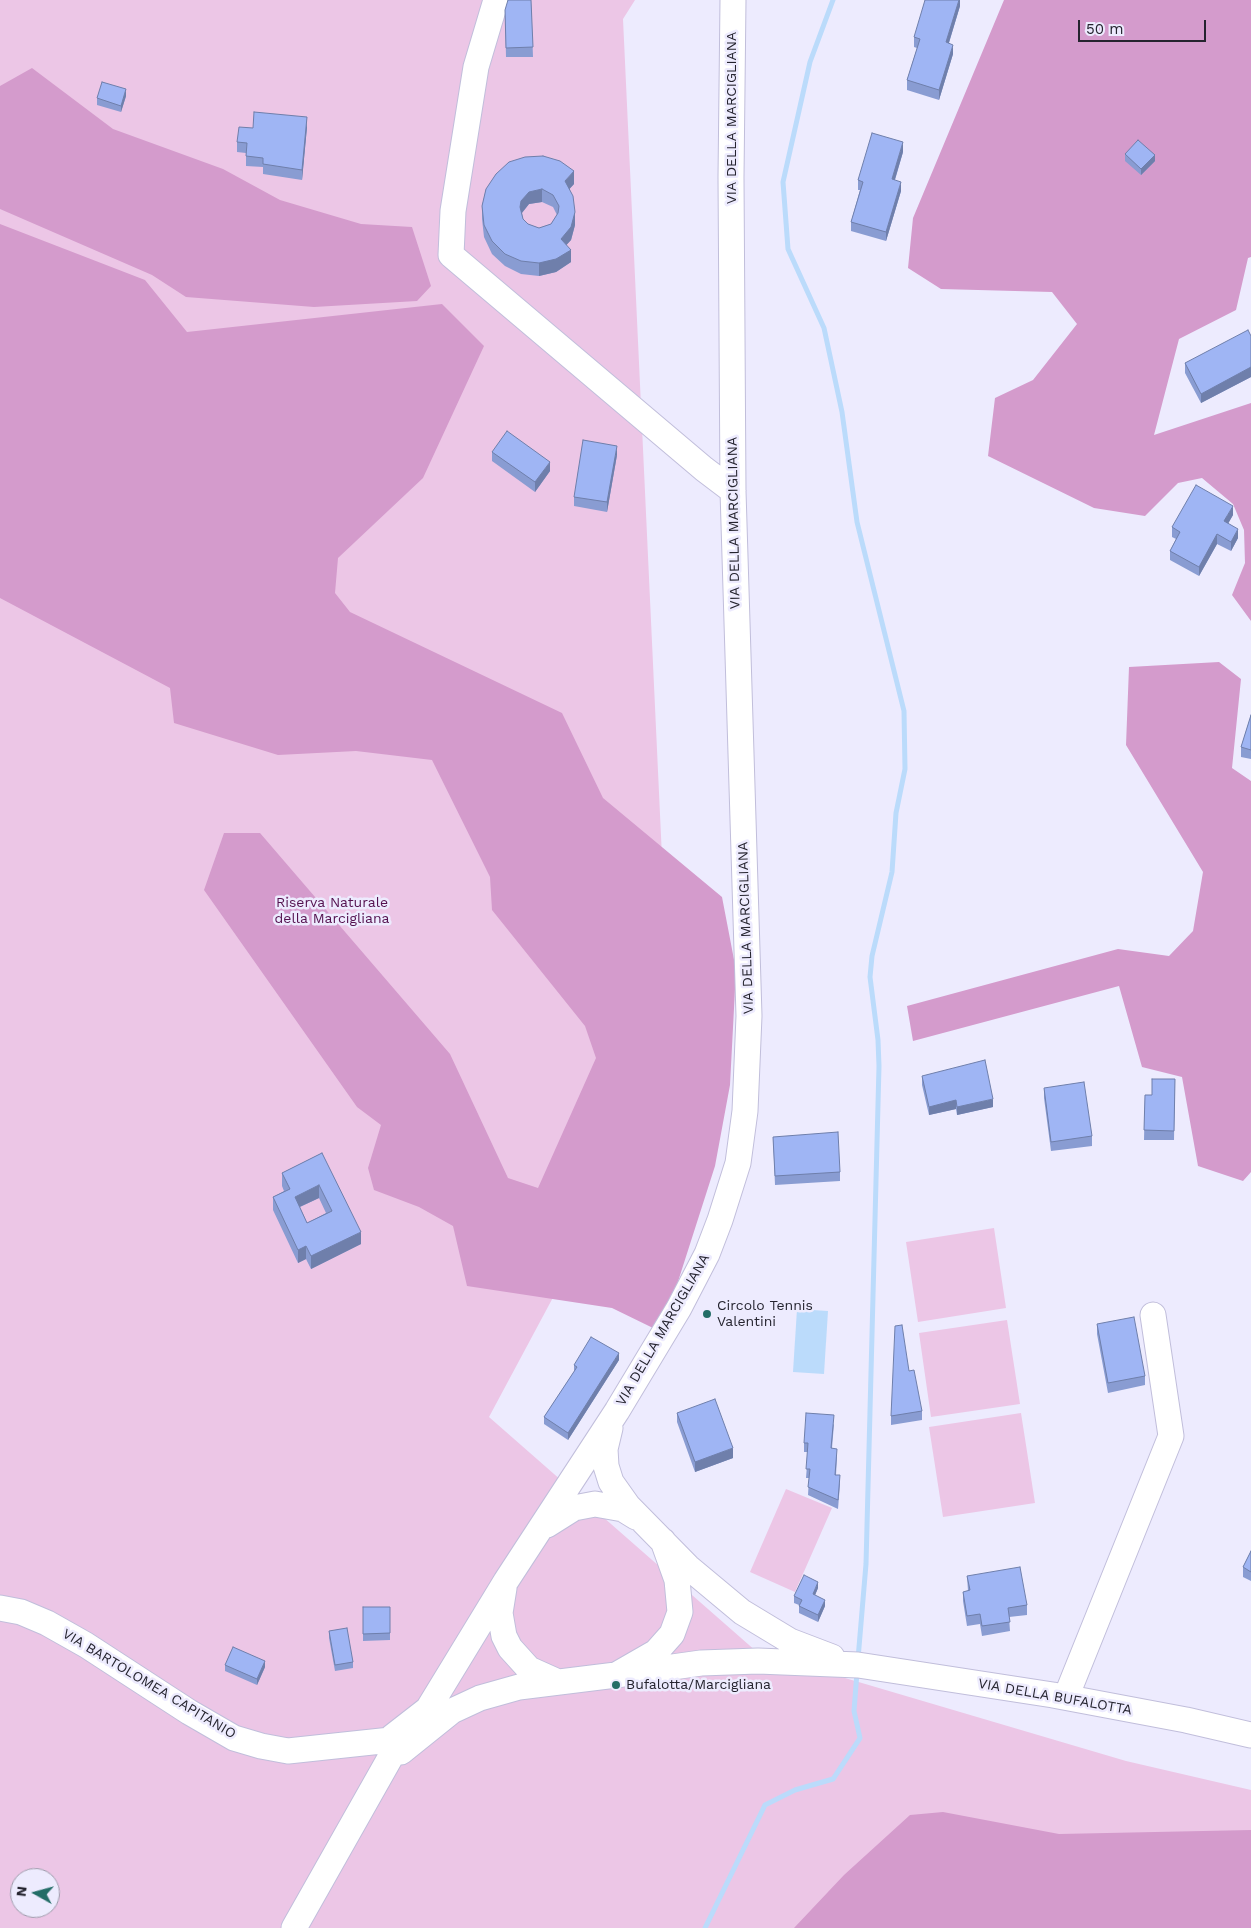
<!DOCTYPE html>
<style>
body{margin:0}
#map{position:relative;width:1251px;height:1928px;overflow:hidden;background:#edebfe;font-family:"Work Sans",sans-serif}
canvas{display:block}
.north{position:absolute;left:10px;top:1868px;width:50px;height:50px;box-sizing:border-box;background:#edebfe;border:1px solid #9d9bab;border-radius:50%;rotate:277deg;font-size:14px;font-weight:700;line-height:20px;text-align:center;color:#25242f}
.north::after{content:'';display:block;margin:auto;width:18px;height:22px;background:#236d67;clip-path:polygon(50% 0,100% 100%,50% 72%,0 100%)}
.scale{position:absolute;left:1078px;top:20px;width:128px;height:22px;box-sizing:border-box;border:2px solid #25242f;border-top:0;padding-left:6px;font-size:15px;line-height:18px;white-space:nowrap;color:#25242f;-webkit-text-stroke:4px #edebfe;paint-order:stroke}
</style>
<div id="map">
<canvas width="1251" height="1928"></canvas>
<div class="north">N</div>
<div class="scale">50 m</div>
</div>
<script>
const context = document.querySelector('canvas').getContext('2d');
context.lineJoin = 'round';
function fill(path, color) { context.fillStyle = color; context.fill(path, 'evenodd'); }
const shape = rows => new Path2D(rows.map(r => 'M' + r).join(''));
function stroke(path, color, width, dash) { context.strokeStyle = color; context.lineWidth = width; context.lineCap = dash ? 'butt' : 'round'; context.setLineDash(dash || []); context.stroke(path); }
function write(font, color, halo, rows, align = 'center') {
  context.font = font + ' "Work Sans",sans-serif'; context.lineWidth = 5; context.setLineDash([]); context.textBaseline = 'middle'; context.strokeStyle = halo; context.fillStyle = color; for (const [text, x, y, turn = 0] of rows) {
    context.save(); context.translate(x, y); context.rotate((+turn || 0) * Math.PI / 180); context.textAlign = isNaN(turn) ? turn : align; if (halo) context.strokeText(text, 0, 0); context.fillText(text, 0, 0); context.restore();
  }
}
fill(shape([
 [0,0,635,0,623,19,666,943,617,1178,489,1417,757,1652,1126,1761,1251,1790,1251,1928,0,1928],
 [20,1878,50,1878,50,1908,20,1908],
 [994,1228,1006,1308,918,1322,906,1242],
 [1007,1320,1020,1404,931,1417,919,1333],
 [1021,1413,1035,1503,943,1517,929,1427],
 [786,1489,832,1508,795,1592,750,1572]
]), '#ecc6e6');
fill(shape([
 [1004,0,1251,0,1251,257,1248,258,1236,310,1179,339,1154,435,1251,403,1251,621,1232,595,1245,563,1244,530,1233,504,1202,478,1178,483,1145,516,1094,508,988,456,995,398,1033,380,1077,324,1052,292,941,289,908,268,913,218],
 [32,68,113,129,223,169,280,200,361,224,412,227,431,286,417,301,314,307,186,297,152,275,0,209,0,86],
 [0,224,145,280,187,332,442,304,484,346,423,478,338,558,335,593,350,612,562,713,603,798,722,897,736,970,730,1085,715,1166,674,1294,653,1328,612,1308,467,1286,453,1226,419,1207,374,1190,368,1168,381,1125,357,1107,204,890,224,833,260,833,450,1054,508,1178,538,1188,596,1058,585,1026,492,910,490,877,432,760,356,751,278,755,174,723,170,688,0,598],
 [1219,662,1241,679,1232,768,1251,781,1251,1172,1243,1181,1198,1166,1182,1077,1142,1067,1119,986,913,1041,907,1006,1118,949,1169,956,1193,931,1203,872,1126,745,1129,667],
 [943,1812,1059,1834,1251,1830,1251,1928,794,1928,844,1875,910,1815]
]), '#d49bcc');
fill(shape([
 [797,1309,828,1311,824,1374,793,1372]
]), '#bbdbfb');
stroke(shape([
 [833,0,810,62,783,182,788,249,824,328,842,412,857,522,904,711,905,769,896,813,892,872,872,956,870,977,878,1040,879,1066,866,1564,858,1659],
 [705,1928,765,1805,795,1790,833,1779,860,1738,854,1711,857,1672]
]), '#bbdbfb', 5);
const minor = shape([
 [496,0,476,67,453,211,451,255,704,469,733,491],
 [610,1428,605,1449,606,1466,611,1482,628,1506,688,1567,742,1612,790,1641,832,1657],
 [547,1525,574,1508,595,1504,623,1509,636,1517],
 [504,1588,500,1613,504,1636,510,1648,529,1669,558,1682],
 [0,1608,21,1612,47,1623,86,1645,189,1712,234,1738,261,1746,288,1751,391,1740],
 [616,1675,701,1663,758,1661,858,1665,1053,1695,1186,1720,1251,1735],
 [1066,1697,1171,1436,1153,1315],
 [394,1751,390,1744,392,1737,428,1709,506,1581,617,1411,679,1308,707,1254,720,1220,738,1163,745,1111,749,1016,733,491,731,177,733,0],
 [394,1751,401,1752,452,1711,480,1698,519,1687,616,1675,656,1652,672,1634,680,1612,677,1580,663,1541],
 [294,1928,394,1751]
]);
stroke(minor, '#c1bedb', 27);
stroke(minor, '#fff', 25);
fill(shape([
 [531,0,533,57,506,57,505,10],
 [960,0,960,6,949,43,953,54,939,100,907,90,907,80,917,48,914,47,914,37],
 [126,96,121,112,97,105,97,98],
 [307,127,302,180,263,174,263,167,246,166,246,153,237,152,237,142,253,128],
 [903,152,895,180,901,191,886,241,851,231,851,222,860,190,858,190,858,180],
 [1125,154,1155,161,1141,175,1125,161],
 [574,184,569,189,575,225,571,240,566,245,571,262,556,272,539,276,521,274,505,266,492,254,484,237,482,219,482,206,486,189],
 [542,202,553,207,557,215,551,224,539,228,528,224,523,219,522,213,529,204],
 [1251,336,1251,377,1201,403,1185,373,1185,363],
 [492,452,550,471,535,492,492,461],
 [617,455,607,512,574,506,574,497],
 [1233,515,1228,523,1238,538,1231,551,1217,544,1199,576,1170,560,1170,551,1176,539,1172,537,1172,527],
 [1251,715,1251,759,1241,757,1241,747],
 [922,1076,993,1107,957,1115,956,1109,929,1115,922,1085],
 [1175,1079,1174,1140,1144,1140,1145,1095,1152,1095],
 [1044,1088,1092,1136,1092,1146,1051,1151,1044,1098],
 [773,1137,840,1172,840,1181,775,1185],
 [322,1153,361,1244,311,1269,306,1259,298,1263,273,1210,273,1197,284,1191,282,1186,282,1173],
 [319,1198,326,1213,307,1223,300,1207],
 [1097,1324,1145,1376,1145,1385,1108,1393,1097,1334],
 [619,1360,568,1440,544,1424,544,1417,574,1372,574,1365],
 [909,1371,922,1411,922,1420,891,1425,891,1416],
 [677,1413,733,1458,695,1472,677,1422],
 [834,1424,832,1448,837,1457,836,1475,840,1484,838,1509,808,1495,809,1478,806,1478,808,1452,804,1452,804,1443],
 [1251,1551,1251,1581,1243,1577,1243,1567],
 [967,1576,1027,1605,1027,1615,1009,1617,1010,1631,982,1636,980,1624,967,1626,963,1601,963,1592,968,1591],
 [818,1588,815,1595,825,1606,818,1622,799,1613,799,1605,794,1603,794,1596],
 [363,1607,390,1633,390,1640,363,1641],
 [329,1631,353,1662,353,1668,335,1671,329,1638],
 [225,1665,265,1667,257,1685,225,1671]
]), '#899cd2');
fill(shape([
 [959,0,960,0,960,6,946,52,946,42],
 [953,45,953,54,939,100,939,90],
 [126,89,126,96,121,112,121,106],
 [307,117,307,127,302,180,302,170],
 [903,142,903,152,892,189,892,179],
 [1155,155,1155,161,1141,175,1141,169],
 [574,171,574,184,565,194,565,181],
 [901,182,901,191,886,241,886,232],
 [542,189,542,202,529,204,521,214,520,207,521,201,529,192],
 [575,212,575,225,571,240,561,251,561,239],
 [571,250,571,262,556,272,539,276,539,263],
 [1251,367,1251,377,1201,403,1201,394],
 [617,446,617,455,607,512,607,502],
 [550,462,550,471,535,492,535,482],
 [1233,506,1233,515,1224,531,1224,521],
 [1238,529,1238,538,1231,551,1231,542],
 [1217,534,1217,544,1199,576,1199,567],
 [993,1099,993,1107,957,1115,957,1107],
 [956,1100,956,1109,929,1115,929,1107],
 [319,1185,319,1198,295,1209,295,1197],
 [361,1232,361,1244,311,1269,311,1256],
 [306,1246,306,1259,298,1263,298,1250],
 [619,1353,619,1360,568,1440,568,1433],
 [733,1448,733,1458,695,1472,695,1462],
 [818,1582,818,1588,813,1600,813,1594],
 [825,1600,825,1606,818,1622,818,1615],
 [265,1661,265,1667,257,1685,257,1679]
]), '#6f7fab');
const building = shape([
 [508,0,531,0,533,47,506,48,505,10,508,0],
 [925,0,959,0,946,42,953,45,939,90,907,80,920,39,914,37,925,0],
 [102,82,126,89,121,106,97,98,102,82],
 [254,112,307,117,302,170,263,164,263,158,246,156,247,143,237,142,239,127,253,128,254,112],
 [872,133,903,142,892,179,901,182,886,232,851,222,863,182,858,180,872,133],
 [1138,140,1155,155,1141,169,1125,154,1138,140],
 [543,156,560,161,574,171,565,181,573,196,575,212,571,227,561,239,571,250,556,259,539,263,521,261,505,254,492,241,484,225,482,206,486,189,496,174,509,162,525,157,543,156],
 [542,189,553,195,559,206,558,213,551,224,539,228,528,224,523,219,520,207,521,201,529,192,542,189],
 [1248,330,1251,336,1251,367,1201,394,1185,363,1248,330],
 [507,431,550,462,535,482,492,452,507,431],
 [583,440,617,446,607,502,574,497,583,440],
 [1196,485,1233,506,1224,521,1238,529,1231,542,1217,534,1199,567,1170,551,1180,532,1172,527,1196,485],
 [1251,715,1251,750,1241,747,1251,715],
 [985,1060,993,1099,957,1107,956,1100,929,1107,922,1076,985,1060],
 [1152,1079,1175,1079,1174,1131,1144,1130,1145,1095,1152,1095,1152,1079],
 [1084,1082,1092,1136,1051,1142,1044,1088,1084,1082],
 [838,1132,840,1172,775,1176,773,1137,838,1132],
 [322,1153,361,1232,311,1256,306,1246,298,1250,273,1197,290,1189,282,1173,322,1153],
 [319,1185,332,1211,307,1223,295,1197,319,1185],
 [1134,1317,1145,1376,1108,1383,1097,1324,1134,1317],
 [902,1325,909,1371,914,1370,922,1411,891,1416,895,1326,902,1325],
 [591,1337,619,1353,568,1433,544,1417,577,1367,574,1365,591,1337],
 [715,1399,733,1448,695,1462,677,1413,715,1399],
 [806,1413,834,1415,831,1448,837,1449,835,1475,840,1475,838,1500,808,1487,810,1469,806,1469,808,1443,804,1443,806,1413],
 [1251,1551,1251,1572,1243,1567,1251,1551],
 [1020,1567,1027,1605,1008,1608,1010,1622,982,1626,980,1614,967,1616,963,1592,970,1590,967,1576,1020,1567],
 [804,1575,818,1582,813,1594,825,1600,818,1615,799,1606,802,1600,794,1596,804,1575],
 [363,1607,390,1607,390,1633,363,1634,363,1607],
 [347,1628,353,1662,335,1665,329,1631,347,1628],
 [233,1647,265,1661,257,1679,225,1665,233,1647]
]);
fill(building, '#9fb5f4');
stroke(building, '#6f7fab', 1);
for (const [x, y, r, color] of [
 [707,1314,5,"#236d67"],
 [616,1685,5,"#236d67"]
]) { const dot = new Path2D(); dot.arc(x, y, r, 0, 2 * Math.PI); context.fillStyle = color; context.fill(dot); stroke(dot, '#edebfe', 2); }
write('14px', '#25242f', '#edebfe', [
 ["VIA DELLA MARCIGLIANA",732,118,-90],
 ["VIA DELLA MARCIGLIANA",734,523,-91],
 ["VIA DELLA MARCIGLIANA",746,928,-92],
 ["VIA DELLA MARCIGLIANA",663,1330,-60],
 ["VIA BARTOLOMEA CAPITANIO",149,1684,31],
 ["VIA DELLA BUFALOTTA",1055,1697,10]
]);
write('14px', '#54114f', '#edebfe', [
 ["Riserva Naturale",332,903],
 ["della Marcigliana",332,919]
]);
write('14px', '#25242f', '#edebfe', [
 ["Circolo Tennis",717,1306],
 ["Valentini",717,1322],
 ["Bufalotta/Marcigliana",626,1685]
], 'left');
</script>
